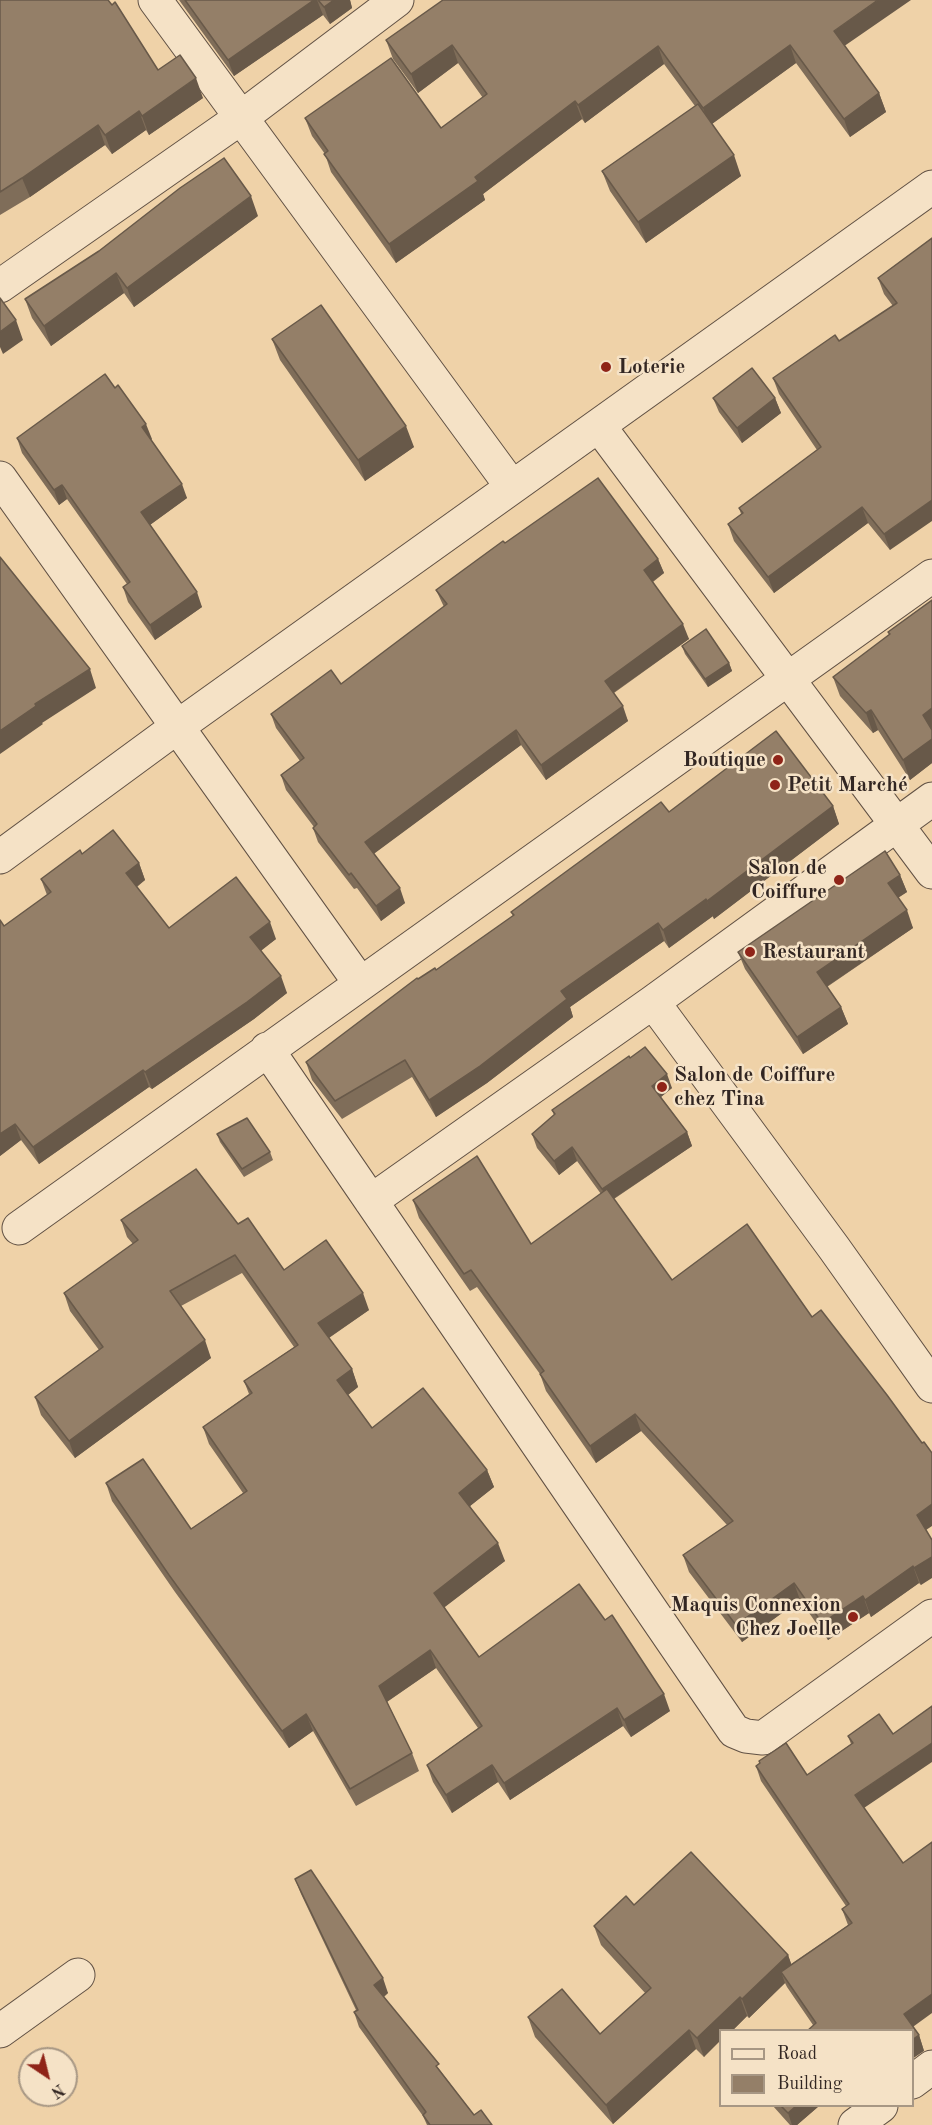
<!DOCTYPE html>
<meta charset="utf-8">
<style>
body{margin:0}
#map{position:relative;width:932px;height:2125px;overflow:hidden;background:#efd2a8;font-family:"Old Standard TT",serif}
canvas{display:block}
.legend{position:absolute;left:719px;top:2029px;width:195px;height:78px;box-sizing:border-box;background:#f5e2c6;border:2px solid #a79784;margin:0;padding:8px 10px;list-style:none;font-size:18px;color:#322622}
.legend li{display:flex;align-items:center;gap:12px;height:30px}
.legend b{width:30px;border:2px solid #a79784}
.north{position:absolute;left:18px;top:2047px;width:60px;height:60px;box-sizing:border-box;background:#f5e2c6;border:2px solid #a79784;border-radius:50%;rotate:145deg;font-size:16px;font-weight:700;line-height:24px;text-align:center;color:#322622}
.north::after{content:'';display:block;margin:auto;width:21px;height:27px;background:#8f2418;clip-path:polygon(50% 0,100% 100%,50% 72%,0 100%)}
</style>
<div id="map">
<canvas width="932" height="2125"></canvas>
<ul class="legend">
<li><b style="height:8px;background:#f5e2c6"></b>Road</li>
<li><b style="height:16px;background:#947f68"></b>Building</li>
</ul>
<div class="north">N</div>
</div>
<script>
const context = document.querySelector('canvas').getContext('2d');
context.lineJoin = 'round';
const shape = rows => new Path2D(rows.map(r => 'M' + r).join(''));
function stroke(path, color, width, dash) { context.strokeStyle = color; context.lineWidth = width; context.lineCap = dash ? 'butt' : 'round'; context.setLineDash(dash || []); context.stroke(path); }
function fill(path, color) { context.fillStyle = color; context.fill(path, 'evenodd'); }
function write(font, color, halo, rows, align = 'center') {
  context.font = font + ' "Old Standard TT",serif'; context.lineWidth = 5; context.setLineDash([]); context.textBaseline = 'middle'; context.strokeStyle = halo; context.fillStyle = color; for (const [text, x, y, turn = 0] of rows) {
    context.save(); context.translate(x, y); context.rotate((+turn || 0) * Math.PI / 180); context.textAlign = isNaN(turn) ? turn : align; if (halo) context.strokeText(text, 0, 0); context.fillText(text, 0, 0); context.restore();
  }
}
const street = shape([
 [155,0,512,487],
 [0,286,242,117,397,0],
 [599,426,932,872],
 [0,478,360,983],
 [0,857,177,727,932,187],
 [653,1002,834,1248,932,1386],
 [267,1049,734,1731,746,1736,763,1738,932,1616],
 [371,1201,653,1002,932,799],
 [19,1228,932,576],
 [0,2031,78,1975],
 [912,2082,932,2067],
 [855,2125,881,2106]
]);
stroke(street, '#615144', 35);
stroke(street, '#f5e2c6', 33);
fill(shape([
 [0,0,158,70,203,98,149,135,146,130,112,154,105,145,30,197,0,215],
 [179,0,350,0,352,8,330,24,323,15,234,76],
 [386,40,845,46,879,93,886,112,850,137,796,63,712,124,741,176,646,243,610,191,602,171,695,106,664,64,585,123,582,119,483,194,485,200,396,263,331,172,325,154,312,136,305,118,441,128,483,98,458,63,418,93,393,59],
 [258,216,134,307,124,293,51,346,32,318,25,299],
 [932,238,890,550,868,523,774,593,734,541,728,524,741,514,739,508,817,450,779,394,773,378,839,341,893,306,884,294,878,278],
 [272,339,414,447,365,481,280,360],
 [713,398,775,398,781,413,742,443,719,412],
 [17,438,152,439,151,440,187,498,150,525,202,607,155,640,128,602,123,587,127,584,67,499,59,505,22,453],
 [505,543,658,559,664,573,653,582,689,639,614,693,628,721,546,780,521,745,374,853,405,903,381,921,357,888,354,889,318,842,313,828,314,827,286,790,281,775,300,761,276,728,271,714,341,684,444,607,436,590],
 [932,600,932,763,910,780,878,730,873,733,840,696,833,677,889,635,888,632],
 [682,646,729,663,732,671,708,687,685,654],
 [833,806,839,824,714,919,713,916,669,948,664,941,570,1007,573,1017,487,1083,436,1117,412,1077,342,1119,312,1080,306,1062,418,979,436,970,513,916,511,912,669,812],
 [82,854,139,863,145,880,137,887,169,928,276,939,261,950,287,993,254,1019,152,1089,149,1087,39,1164,21,1140,0,1156,4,926,47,895,41,879],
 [900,875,907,892,898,898,913,928,827,987,841,1007,848,1024,803,1054,745,969,738,952],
 [630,1058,672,1088,661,1097,687,1132,692,1146,614,1199,672,1280,926,1530,921,1585,919,1583,871,1617,869,1613,828,1640,800,1600,742,1642,689,1572,683,1555,727,1525,641,1431,596,1463,546,1391,540,1374,477,1287,470,1291,419,1218,413,1200,531,1244,601,1194,577,1161,559,1175,537,1148,532,1134,554,1115,552,1110],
 [217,1134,270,1152,273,1160,244,1177,220,1142],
 [121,1220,238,1224,284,1270,369,1310,329,1338,352,1369,358,1387,348,1395,372,1428,487,1470,494,1487,470,1506,505,1561,444,1607,479,1657,670,1711,631,1737,623,1726,510,1800,498,1782,452,1813,433,1782,427,1765,478,1728,436,1668,387,1702,412,1753,419,1771,356,1806,313,1731,289,1748,175,1592,112,1501,106,1483,191,1529,243,1493,209,1444,203,1427,249,1394,244,1381,294,1347,242,1273,181,1306,211,1358,75,1458,41,1415,35,1397,99,1350,70,1311,64,1293,133,1244,127,1237],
 [879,1714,864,1808,913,2027,919,2035,924,2051,813,2025,787,1987,785,1983,749,2018,747,2016,732,2031,720,2031,704,2057,696,2049,613,2124,535,2037,528,2017,600,2034,646,1994,601,1945,594,1926,634,1905,788,1955,791,1964,848,1925,842,1909,846,1906,761,1781,756,1766,807,1775,851,1744,848,1736],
 [295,1879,388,1993,384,1997,474,2115,492,2125,427,2125,423,2116,359,2027,354,2012,356,2010,301,1894],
 [773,2106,819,2106,797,2125,790,2125]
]), '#7f6d59');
fill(shape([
 [314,0,317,0,323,15,234,76,228,60],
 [334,0,350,0,352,8,330,24,324,7],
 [878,0,911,0,840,49,834,31],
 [452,45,458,63,418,93,411,74],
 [790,45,796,63,709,126,703,108],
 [658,46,664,64,585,123,578,105],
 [196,78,203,98,149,135,142,116],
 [879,93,886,112,850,137,844,119],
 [575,101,582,119,483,194,485,200,396,263,389,244,475,177],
 [139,111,146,130,112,154,105,135],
 [98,125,105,145,30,197,22,178],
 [734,155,741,176,646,243,638,222],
 [251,196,258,216,134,307,127,288],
 [116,273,124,293,51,346,44,326],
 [16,320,23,340,3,354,0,347,0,332],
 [775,398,781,413,742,443,737,428],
 [146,424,152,439,148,442,142,427],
 [406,426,414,447,365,481,358,460],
 [182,484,187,498,147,527,141,512],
 [62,485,67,499,59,505,54,490],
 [932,500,932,521,890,550,884,534],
 [862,507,868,523,774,593,768,577],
 [658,559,664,573,649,584,644,570],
 [197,592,202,607,155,640,150,625],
 [683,624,689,639,610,695,605,681],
 [729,663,732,671,708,687,705,679],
 [90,669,96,688,42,723,43,724,0,754,0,731,35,704],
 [623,706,628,721,546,780,541,765],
 [932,708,932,732,923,715],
 [871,710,878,730,873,733,866,713],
 [516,730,521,745,371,856,365,842],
 [932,739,932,763,910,780,903,760],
 [833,806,839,824,714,919,707,901],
 [139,863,145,880,132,890,126,873],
 [900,875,907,892,894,900,888,883],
 [400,888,405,903,381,921,376,906],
 [706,899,713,916,669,948,663,930],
 [907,910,913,928,823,989,817,972],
 [270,922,276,939,257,954,250,937],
 [658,923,664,941,570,1007,573,1017,487,1083,436,1117,429,1100,561,991],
 [281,976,287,993,254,1019,152,1089,145,1072],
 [841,1007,848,1024,803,1054,797,1037],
 [143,1070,149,1087,39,1164,33,1147],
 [667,1074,672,1088,657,1100,652,1086],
 [15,1124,21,1140,0,1156,0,1134],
 [687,1132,692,1146,607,1203,602,1189],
 [572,1147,577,1161,559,1175,554,1161],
 [363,1293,369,1310,324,1341,318,1323],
 [205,1340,211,1358,75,1458,69,1441],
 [352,1369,358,1387,344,1398,337,1380],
 [635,1414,641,1431,596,1463,590,1446],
 [487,1470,494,1487,465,1510,459,1493],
 [932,1504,932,1526,923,1532,917,1515],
 [498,1543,505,1561,441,1610,434,1593],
 [932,1557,932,1578,921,1585,914,1568],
 [913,1566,919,1583,871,1617,865,1600],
 [794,1583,800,1600,742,1642,736,1625],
 [863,1596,869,1613,828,1640,822,1623],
 [430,1650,436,1668,385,1703,379,1686],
 [664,1694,670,1711,631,1737,624,1720],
 [617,1708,623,1726,510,1800,504,1783],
 [306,1714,313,1731,289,1748,282,1731],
 [932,1743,932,1762,861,1810,855,1795],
 [492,1765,498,1782,452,1813,446,1795],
 [788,1955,795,1974,781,1972,785,1983,749,2018,742,1999],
 [383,1978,388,1993,379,2000,374,1985],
 [932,1994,932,2013,910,2029,904,2014],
 [740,1997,747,2016,732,2031,720,2031,720,2041,704,2057,697,2038],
 [689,2030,696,2049,613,2124,606,2105],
 [919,2035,924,2051,912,2059,912,2040],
 [796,2106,819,2106,797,2125,792,2125,788,2113]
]), '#685949');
const building = shape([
 [0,0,108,0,112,5,115,2,158,70,180,55,196,78,142,116,139,111,105,135,98,125,22,178,0,192,0,0],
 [185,0,314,0,228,60,185,0],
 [318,0,334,0,324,7,318,0],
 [443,0,878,0,834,31,879,93,844,119,790,45,703,108,658,46,578,105,575,101,475,177,478,181,389,244,324,154,328,151,305,118,391,58,441,128,487,94,452,45,411,74,386,40,443,0],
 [698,104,734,155,638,222,602,171,698,104],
 [224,158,251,196,127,288,116,273,44,326,25,299,99,251,180,188,224,158],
 [932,238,932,500,884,534,862,507,768,577,728,524,743,513,739,508,821,447,773,378,835,335,839,341,897,303,878,278,932,238],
 [0,298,16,320,0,332,0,298],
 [321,305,406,426,358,460,272,339,321,305],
 [752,368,775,398,737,428,713,398,752,368],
 [105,374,115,388,118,385,146,424,142,427,182,484,141,512,197,592,150,625,123,587,130,582,62,485,54,490,17,438,105,374],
 [598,478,658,559,644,570,683,624,605,681,623,706,541,765,516,730,365,842,400,888,376,906,351,873,349,875,313,828,317,824,281,775,304,758,271,714,331,670,341,684,447,604,436,590,503,541,505,543,598,478],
 [0,557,90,669,35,704,36,706,0,731,0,557],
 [932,600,932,708,923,715,932,730,932,739,903,760,871,710,866,713,833,677,890,634,888,632,932,600],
 [706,629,729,663,705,679,682,646,706,629],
 [776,731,833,806,707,901,706,899,663,930,658,923,561,991,567,999,480,1066,429,1100,405,1060,335,1101,306,1062,417,978,418,979,435,968,436,970,514,915,511,912,661,802,669,812,776,731],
 [113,830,139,863,126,873,169,928,236,877,270,922,250,937,281,976,247,1002,145,1072,143,1070,33,1147,15,1124,0,1134,0,920,4,926,51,892,41,879,80,850,82,854,113,830],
 [885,851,900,875,888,883,907,910,817,972,841,1007,797,1037,738,952,885,851],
 [645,1047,667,1074,652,1086,687,1132,602,1189,572,1147,554,1161,532,1134,555,1114,552,1110,629,1056,630,1058,645,1047],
 [247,1118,270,1152,242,1169,217,1134,247,1118],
 [477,1156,531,1244,607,1189,672,1280,747,1224,812,1317,821,1310,887,1395,922,1443,924,1442,932,1453,932,1504,917,1515,932,1540,932,1557,914,1568,913,1566,865,1600,863,1596,822,1623,794,1583,736,1625,683,1555,733,1521,635,1414,590,1446,540,1374,544,1371,471,1270,464,1274,413,1200,477,1156],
 [196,1169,238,1224,248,1218,284,1270,326,1240,363,1293,318,1323,352,1369,337,1380,372,1428,423,1388,487,1470,459,1493,498,1543,434,1593,479,1657,579,1584,605,1620,612,1615,664,1694,624,1720,617,1708,504,1783,492,1765,446,1795,427,1765,482,1726,430,1650,379,1686,412,1753,350,1789,306,1714,282,1731,169,1575,106,1483,143,1459,191,1529,247,1491,203,1427,252,1393,244,1381,298,1345,235,1255,170,1291,205,1340,69,1441,35,1397,103,1347,64,1293,138,1240,121,1220,196,1169],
 [932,1706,932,1743,855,1795,903,1863,932,1842,932,1994,904,2014,919,2035,912,2040,912,2031,807,2031,816,2023,781,1972,852,1923,842,1909,849,1904,756,1766,760,1763,759,1761,786,1743,807,1775,853,1743,848,1736,879,1714,893,1734,932,1706],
 [691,1852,788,1955,742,1999,740,1997,697,2038,689,2030,606,2105,528,2017,562,1989,600,2034,651,1988,594,1926,626,1896,634,1905,691,1852],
 [311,1870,383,1978,374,1985,439,2064,436,2066,474,2115,481,2110,492,2125,430,2125,423,2115,426,2112,354,2012,358,2010,295,1879,311,1870],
 [781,2106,796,2106,788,2113,781,2106]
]);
fill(building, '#947f68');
stroke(building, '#685949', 1.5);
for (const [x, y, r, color] of [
 [606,367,6,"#8f2418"],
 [778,760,6,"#8f2418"],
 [775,785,6,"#8f2418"],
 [839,880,6,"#8f2418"],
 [750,952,6,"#8f2418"],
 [662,1087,6,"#8f2418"],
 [853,1617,6,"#8f2418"]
]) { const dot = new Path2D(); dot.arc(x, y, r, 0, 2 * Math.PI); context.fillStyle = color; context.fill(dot); stroke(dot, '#f5e2c6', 2); }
write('bold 21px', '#322622', '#f5e2c6', [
 ["Loterie",618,367],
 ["Boutique",766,760,"right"],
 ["Petit Marché",787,785],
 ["Salon de",827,868,"right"],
 ["Coiffure",827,892,"right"],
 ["Restaurant",762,952],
 ["Salon de Coiffure",674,1075],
 ["chez Tina",674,1099],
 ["Maquis Connexion",841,1605,"right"],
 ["Chez Joelle",841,1629,"right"]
], 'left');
</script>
